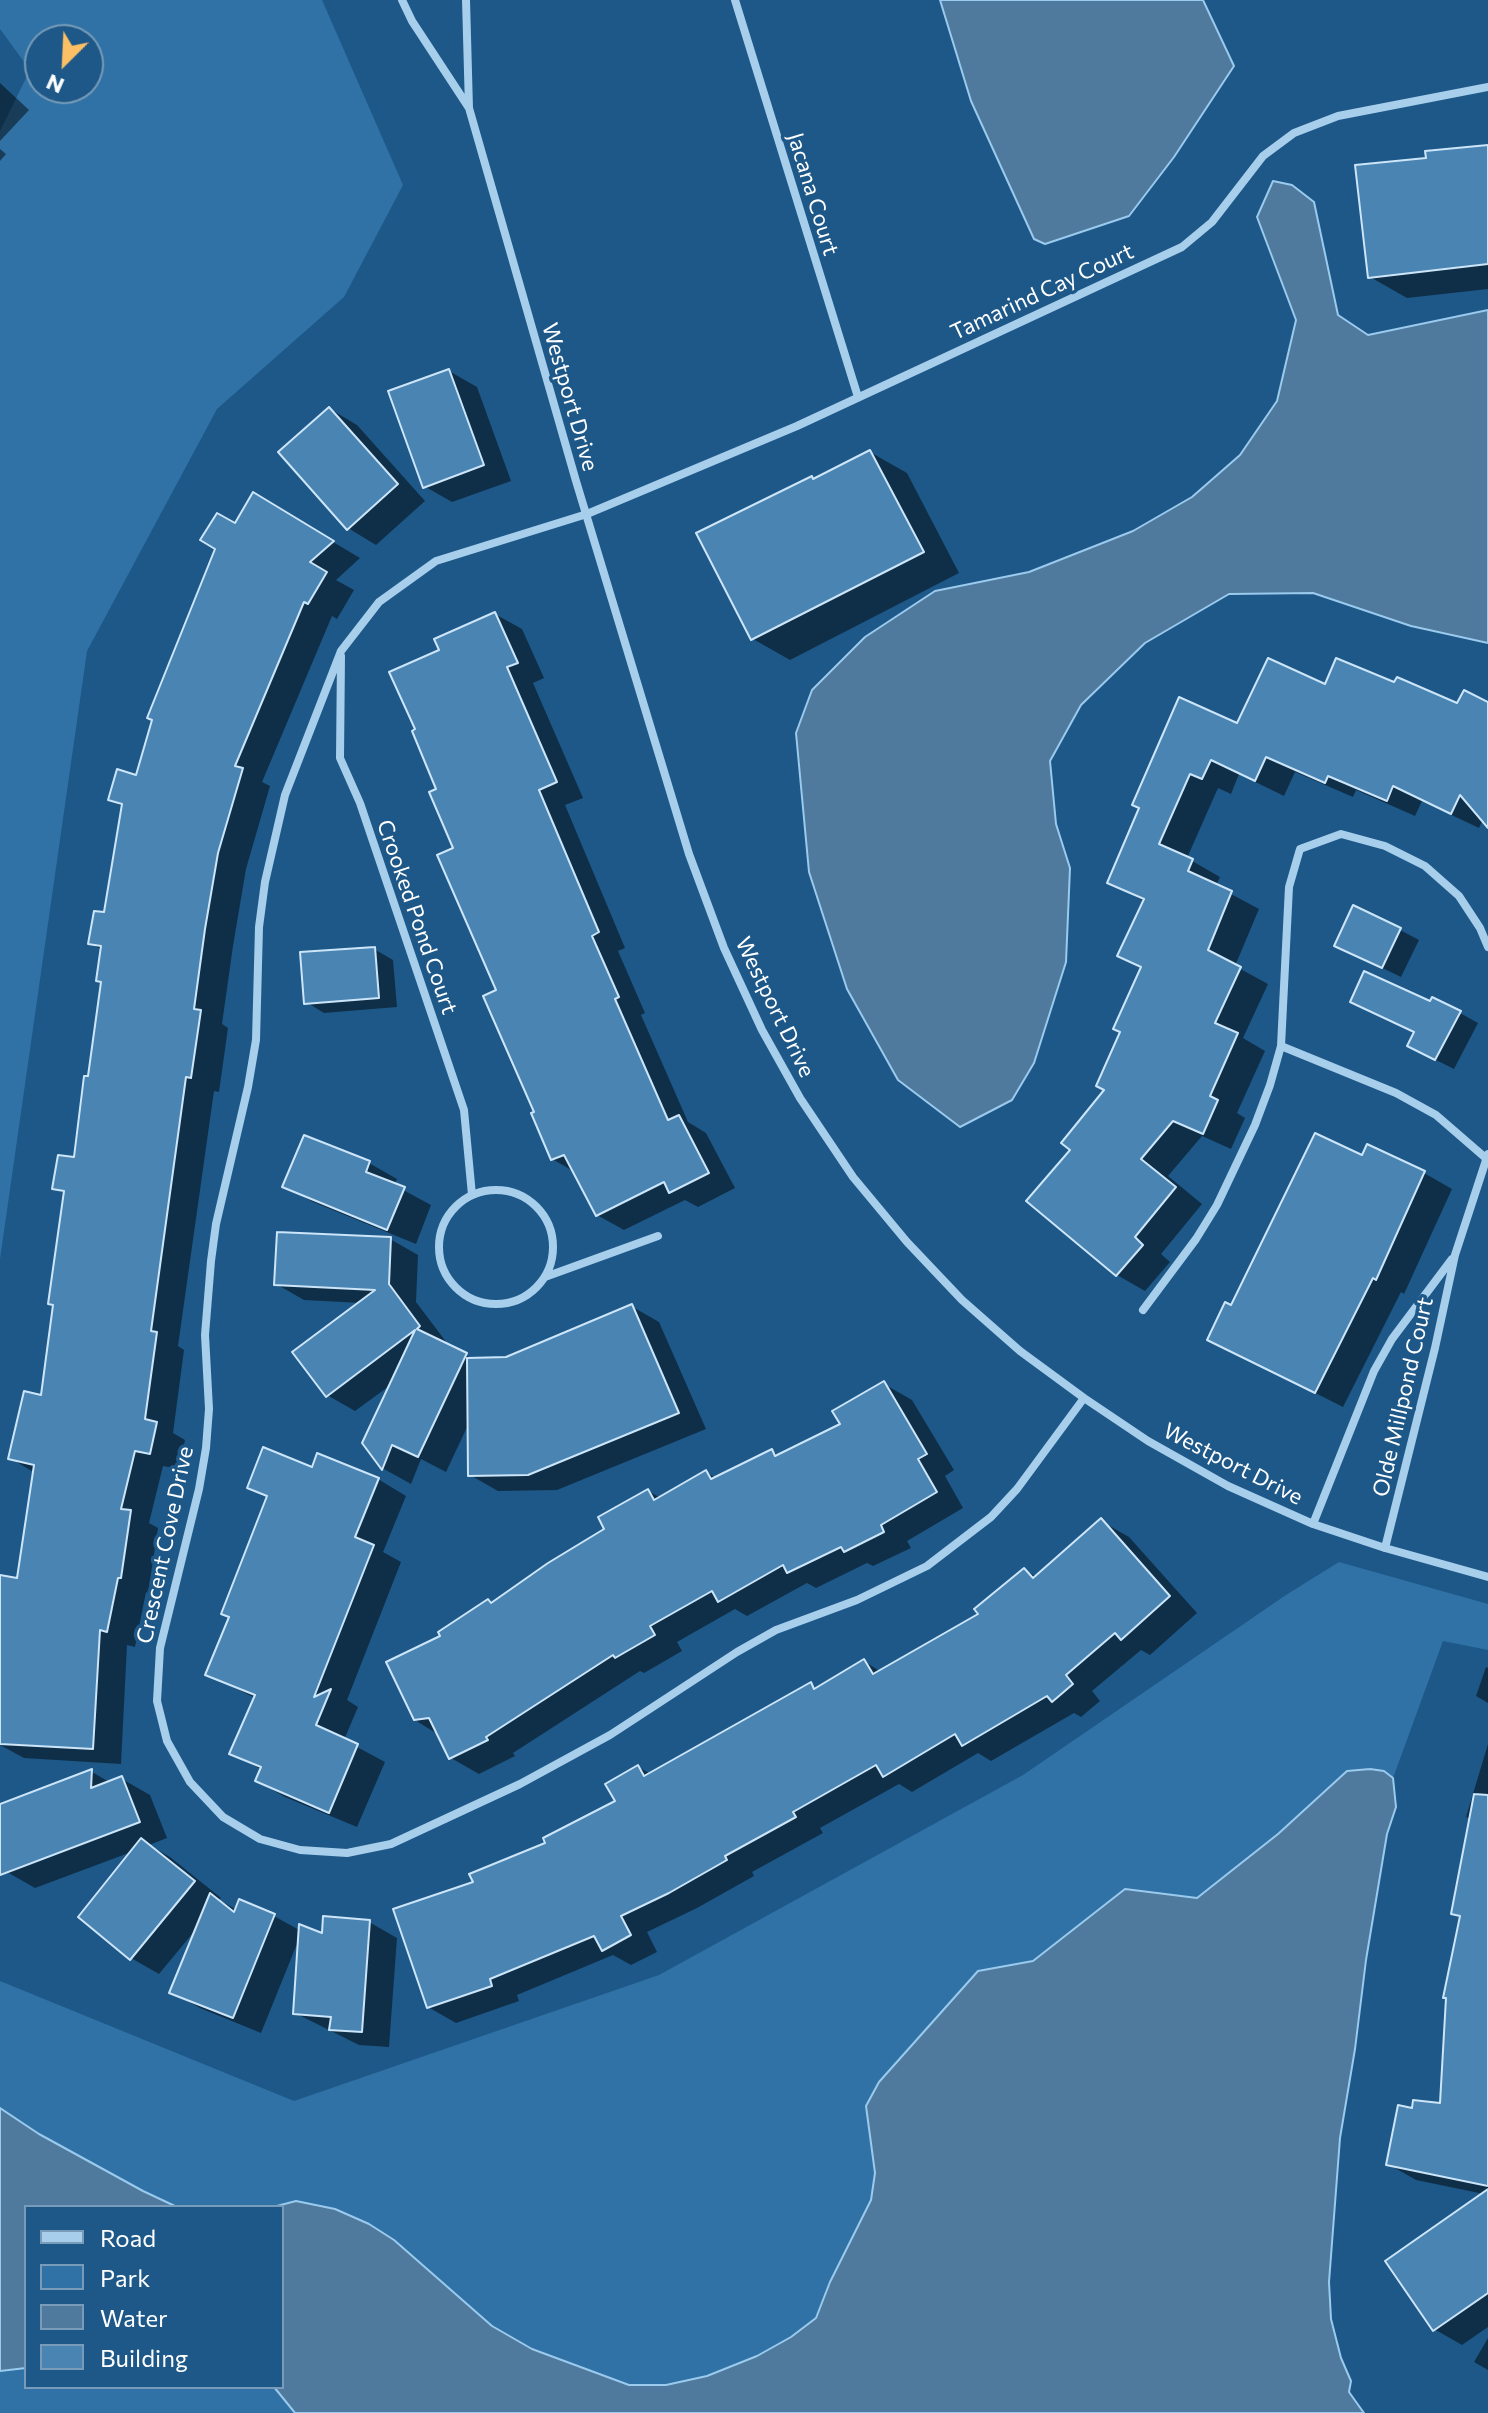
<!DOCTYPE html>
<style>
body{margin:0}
#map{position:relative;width:1488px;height:2413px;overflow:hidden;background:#1d5888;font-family:Commissioner,sans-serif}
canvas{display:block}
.legend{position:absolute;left:24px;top:2205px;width:260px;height:184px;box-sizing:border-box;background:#1d5888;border:2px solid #779bb8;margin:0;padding:10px 14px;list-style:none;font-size:24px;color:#fff}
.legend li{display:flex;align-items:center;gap:16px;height:40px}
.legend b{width:40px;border:2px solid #779bb8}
.north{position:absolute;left:24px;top:24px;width:80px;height:80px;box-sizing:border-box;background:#1d5888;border:2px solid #779bb8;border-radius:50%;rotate:204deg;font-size:22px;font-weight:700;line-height:32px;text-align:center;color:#fff}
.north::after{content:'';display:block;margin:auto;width:28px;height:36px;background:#fbbf65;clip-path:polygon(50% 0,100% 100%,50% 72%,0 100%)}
</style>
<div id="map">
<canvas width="1488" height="2413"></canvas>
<ul class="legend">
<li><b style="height:10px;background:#a7ceeb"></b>Road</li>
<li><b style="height:22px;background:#3072a6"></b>Park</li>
<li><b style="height:22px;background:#4f7a9d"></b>Water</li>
<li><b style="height:22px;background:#4a84b2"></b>Building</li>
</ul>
<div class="north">N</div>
</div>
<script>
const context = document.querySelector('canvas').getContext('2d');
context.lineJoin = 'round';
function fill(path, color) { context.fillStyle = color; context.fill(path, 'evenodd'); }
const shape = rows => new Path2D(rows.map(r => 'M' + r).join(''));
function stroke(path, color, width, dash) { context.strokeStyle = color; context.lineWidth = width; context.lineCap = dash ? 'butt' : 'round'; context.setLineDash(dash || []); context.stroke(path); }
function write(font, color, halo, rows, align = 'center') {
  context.font = font + ' Commissioner,sans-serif'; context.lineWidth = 7; context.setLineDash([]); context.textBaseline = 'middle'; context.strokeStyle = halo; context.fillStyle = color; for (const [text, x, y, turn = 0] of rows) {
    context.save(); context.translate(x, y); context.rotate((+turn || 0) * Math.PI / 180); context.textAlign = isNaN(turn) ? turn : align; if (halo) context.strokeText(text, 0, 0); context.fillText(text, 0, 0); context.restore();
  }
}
fill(shape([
 [0,0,322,0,403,185,344,297,217,409,87,651,0,1259,0,131,30,70,0,29],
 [40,40,88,40,88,88,40,88],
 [1339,1562,1488,1604,1488,1650,1443,1641,1393,1778,1396,1807,1387,1834,1366,1960,1355,2049,1340,2138,1329,2282,1331,2319,1341,2358,1351,2381,1349,2392,1364,2413,0,2413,0,1981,294,2101,659,1975,1023,1775,1286,1595],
 [26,2207,282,2207,282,2387,26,2387]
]), '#3072a6');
const water = shape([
 [940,0,1203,0,1234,66,1174,157,1129,216,1045,244,1034,239,971,101,940,0],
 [1273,181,1292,185,1314,202,1338,315,1368,335,1488,310,1488,643,1411,626,1313,593,1229,594,1145,643,1081,705,1050,761,1056,824,1070,868,1066,962,1034,1063,1012,1100,960,1127,898,1080,847,989,809,872,796,733,812,690,865,637,935,591,1029,572,1133,531,1192,497,1240,455,1277,401,1296,320,1257,217,1273,181],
 [1370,1769,1384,1771,1393,1778,1396,1807,1387,1834,1366,1960,1355,2049,1340,2138,1329,2282,1331,2319,1341,2358,1351,2381,1349,2392,1364,2413,295,2413,274,2387,282,2387,282,2207,273,2207,296,2201,335,2209,369,2224,394,2240,492,2326,532,2349,629,2385,666,2385,707,2376,757,2356,791,2337,816,2318,830,2282,871,2200,875,2173,866,2106,879,2082,978,1971,1033,1961,1125,1889,1197,1898,1278,1834,1347,1771,1370,1769],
 [0,2108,39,2134,143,2191,177,2207,26,2207,26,2368,0,2371,0,2108]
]);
fill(water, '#4f7a9d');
stroke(water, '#9acaed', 2);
fill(shape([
 [0,83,29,110,0,141],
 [1487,144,1488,144,1488,289,1407,298,1370,277,1428,159,1487,147],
 [0,149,6,154,0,161],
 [449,371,477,387,511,481,452,502,424,486],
 [330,409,357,425,425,501,376,545,348,528],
 [870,452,907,473,959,573,790,660,753,639],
 [254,495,360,558,336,580,354,590,337,619,332,616,262,782,270,786,246,869,233,946,222,1024,228,1028,219,1092,214,1091,178,1346,184,1350,173,1433,185,1440,178,1469,163,1466,149,1523,158,1528,148,1593,146,1592,135,1647,127,1645,121,1764,24,1758,0,1745,0,1577,18,1581,35,1473,10,1458,42,1398,55,1306,66,1194,55,1188,75,1159,103,983,102,950,90,943,106,915,123,807,110,799,138,778,235,526],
 [495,614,522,629,544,678,533,683,583,798,565,805,625,948,618,951,645,1013,641,1015,688,1122,706,1133,735,1188,698,1207,685,1200,624,1230,597,1215,575,1172,552,1159,439,790,442,651],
 [1396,685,1458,705,1488,704,1488,825,1483,819,1479,828,1422,801,1415,816,1356,790,1353,797,1295,772,1284,796,1239,774,1231,794,1218,788,1187,858,1220,877,1216,886,1259,909,1235,966,1268,984,1243,1038,1265,1051,1237,1113,1245,1118,1231,1149,1202,1136,1168,1176,1202,1204,1161,1254,1170,1262,1145,1291,1117,1275,1029,1200,1073,1150,1107,1090,1142,969,1120,956,1145,902,1110,882,1141,808,1238,726,1326,687],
 [1400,930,1419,940,1401,977,1355,955],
 [374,949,393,960,397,1007,324,1013,306,1002],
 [1352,1001,1430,1003,1460,1013,1478,1023,1454,1069,1428,1056,1416,1033],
 [1362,1158,1424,1173,1452,1189,1404,1294,1401,1292,1343,1407,1209,1339,1232,1307],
 [369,1163,397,1179,394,1185,431,1205,416,1244,313,1202,285,1186],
 [390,1239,418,1255,416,1302,447,1343,445,1344,475,1360,507,1359,631,1306,659,1322,706,1429,557,1490,498,1491,470,1475,469,1423,446,1472,421,1459,411,1484,384,1469,364,1443,392,1384,355,1411,327,1395,361,1303,304,1300,276,1284],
 [884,1384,912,1400,954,1470,945,1476,963,1508,907,1541,911,1548,873,1566,867,1563,816,1588,807,1583,747,1616,735,1609,677,1642,682,1651,644,1673,640,1671,513,1753,515,1756,479,1774,451,1758,439,1735,418,1722,388,1663,443,1637,488,1601,493,1604,607,1530,648,1491,661,1498,706,1472,716,1478,772,1451,780,1456,843,1424],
 [313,1469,378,1479,406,1496,383,1552,401,1562,347,1700,358,1707,344,1740,385,1762,357,1827,285,1797,257,1781,262,1770,232,1753,255,1698,207,1674,231,1618,269,1498,250,1487],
 [1101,1521,1129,1537,1197,1613,1150,1655,1141,1650,1092,1691,1100,1701,1081,1717,1074,1713,991,1761,978,1753,912,1792,899,1784,820,1828,823,1833,752,1872,754,1876,697,1908,647,1932,657,1952,631,1965,613,1955,517,1995,519,2001,456,2023,428,2007,475,1883,617,1802,638,1767,651,1774,811,1685,818,1689,864,1661,881,1672,981,1614,1024,1570,1037,1577],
 [1486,1667,1488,1668,1488,1703,1476,1696],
 [1488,1744,1488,2327,1462,2345,1434,2329,1484,2194,1416,2180,1388,2164,1414,2111,1442,2106,1462,1918,1454,1913,1471,1819,1466,1817],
 [92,1772,111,1783,122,1779,150,1795,167,1838,149,1845,170,1857,221,1898,219,1900,237,1910,240,1902,274,1916,301,1931,324,1936,369,1922,397,1938,389,2047,359,2045,295,2013,299,1939,261,2033,200,2008,172,1992,197,1928,159,1974,131,1958,134,1851,35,1888,7,1872,0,1854,0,1806],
 [1488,2338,1488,2370,1474,2362]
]), '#0007');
const building = shape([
 [1488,145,1488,264,1368,278,1355,165,1426,158,1425,151,1488,145],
 [449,369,484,465,423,488,388,391,449,369],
 [329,407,398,484,347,530,278,452,329,407],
 [870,450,924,552,751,640,696,533,812,476,813,479,870,450],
 [253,492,334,541,310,562,327,572,308,604,304,602,235,766,243,768,218,853,205,929,194,1009,201,1010,191,1078,186,1077,151,1331,157,1332,145,1419,157,1422,150,1454,135,1451,121,1509,131,1510,121,1578,118,1578,107,1632,100,1630,93,1749,0,1744,0,1575,17,1578,34,1465,8,1459,24,1391,41,1395,53,1305,48,1304,64,1191,52,1189,58,1155,74,1157,84,1076,88,1076,101,982,96,981,101,946,88,944,94,911,104,912,122,804,108,800,117,769,136,775,152,720,147,718,215,549,200,540,217,513,235,523,253,492],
 [495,612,518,663,507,667,557,782,539,790,599,932,592,936,619,997,615,999,668,1120,679,1115,709,1173,669,1193,664,1182,596,1216,564,1155,551,1160,531,1113,534,1112,483,996,496,990,437,855,453,848,429,792,436,789,412,731,415,729,389,672,439,650,434,639,495,612],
 [1268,658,1325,684,1336,658,1394,682,1397,677,1457,703,1464,690,1488,702,1488,828,1460,795,1451,814,1393,786,1387,801,1328,776,1325,783,1266,757,1255,781,1211,760,1202,779,1190,774,1159,844,1193,859,1188,871,1232,891,1208,950,1241,967,1215,1023,1238,1033,1210,1096,1218,1100,1203,1134,1173,1121,1141,1159,1176,1187,1135,1237,1143,1245,1116,1276,1026,1201,1070,1150,1061,1143,1104,1090,1096,1086,1120,1032,1113,1029,1141,967,1117,956,1144,899,1107,883,1139,808,1132,805,1179,697,1237,723,1268,658],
 [1353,905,1401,928,1382,968,1334,946,1353,905],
 [375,947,379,998,304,1004,300,952,375,947],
 [1364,971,1430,1001,1432,997,1461,1011,1435,1060,1407,1046,1414,1032,1350,1002,1364,971],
 [1315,1133,1362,1155,1367,1144,1425,1171,1376,1280,1373,1278,1315,1393,1207,1340,1225,1302,1231,1305,1315,1133],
 [304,1135,370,1161,366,1172,405,1187,387,1230,282,1187,304,1135],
 [277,1232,391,1237,389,1284,420,1326,417,1329,467,1353,418,1457,392,1445,382,1470,362,1443,415,1330,326,1397,292,1352,375,1290,274,1285,277,1232],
 [632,1304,679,1413,528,1475,468,1476,467,1358,506,1357,632,1304],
 [884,1381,927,1454,918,1459,937,1492,881,1525,884,1532,844,1552,841,1547,787,1573,783,1565,718,1602,712,1591,650,1626,655,1635,615,1658,613,1655,486,1737,488,1740,449,1759,429,1718,414,1720,386,1662,440,1636,438,1632,488,1599,491,1603,548,1563,604,1529,598,1517,648,1489,654,1500,706,1470,711,1479,772,1449,775,1456,840,1424,832,1411,884,1381],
 [263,1447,312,1467,317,1453,379,1478,355,1537,374,1545,314,1697,331,1689,316,1725,358,1744,329,1813,255,1781,261,1767,229,1754,255,1695,205,1675,229,1617,221,1614,267,1496,247,1488,263,1447],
 [1101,1518,1170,1596,1121,1640,1115,1633,1066,1675,1073,1684,1052,1702,1047,1696,962,1746,955,1734,883,1777,876,1765,793,1812,796,1817,725,1856,727,1860,669,1893,621,1916,631,1935,602,1951,594,1936,490,1979,492,1986,427,2008,393,1909,473,1882,469,1874,545,1843,543,1838,615,1801,605,1784,638,1765,644,1776,811,1682,814,1689,864,1659,873,1674,978,1614,974,1609,1024,1568,1033,1578,1101,1518],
 [92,1769,91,1788,122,1776,140,1822,0,1875,0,1804,92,1769],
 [1474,1794,1488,1795,1488,2186,1386,2165,1398,2105,1412,2108,1413,2100,1440,2103,1446,1998,1443,1998,1460,1916,1451,1914,1474,1794],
 [141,1838,195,1881,130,1960,78,1917,141,1838],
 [210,1893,234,1912,239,1899,275,1914,233,2018,169,1993,210,1893],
 [323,1916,370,1920,362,2032,329,2030,331,2017,293,2014,299,1924,322,1933,323,1916],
 [1488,2189,1488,2293,1433,2331,1385,2261,1488,2189]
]);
fill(building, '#4a84b2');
stroke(building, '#cce5f8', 2);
stroke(shape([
 [402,0,412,21,469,108],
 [466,0,469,108,576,481,689,854,724,948,762,1030,800,1098,853,1177,907,1242,962,1300,1020,1351,1084,1398,1148,1441,1228,1486,1313,1524,1385,1548,1488,1577],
 [735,0,858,397],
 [341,656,340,758,360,803,464,1110,472,1195],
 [1281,1046,1396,1093,1436,1115,1488,1160],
 '439 1247a57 57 0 1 1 114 0a57 57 0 1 1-114 0Z',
 [545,1277,658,1236],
 [1143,1310,1196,1239,1217,1205,1255,1125,1270,1085,1281,1046,1289,887,1300,849,1341,834,1385,846,1425,866,1459,896,1480,928,1488,947],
 [1084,1398,1017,1489,991,1517,927,1566,857,1600,776,1630,737,1652,610,1735,520,1784,391,1844,347,1853,300,1850,260,1839,223,1817,190,1782,167,1741,157,1701,160,1648,199,1489,206,1448,209,1409,205,1335,211,1261,216,1224,248,1087,256,1040,259,927,265,882,285,795,341,651,379,602,436,561,587,514,797,426,1182,247,1212,222,1263,156,1294,133,1338,116,1488,87],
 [1313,1524,1374,1371,1392,1339,1452,1259],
 [1385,1548,1435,1348,1455,1255,1488,1154]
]), '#a7ceeb', 8);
write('22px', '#fff', '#1d5888', [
 ["Jacana Court",813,194,73],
 ["Tamarind Cay Court",1042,292,-25],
 ["Westport Drive",570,397,74],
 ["Crooked Pond Court",417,917,71],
 ["Westport Drive",775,1007,64],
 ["Olde Millpond Court",1403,1397,-77],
 ["Westport Drive",1233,1464,27],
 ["Crescent Cove Drive",165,1545,-78]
]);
</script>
